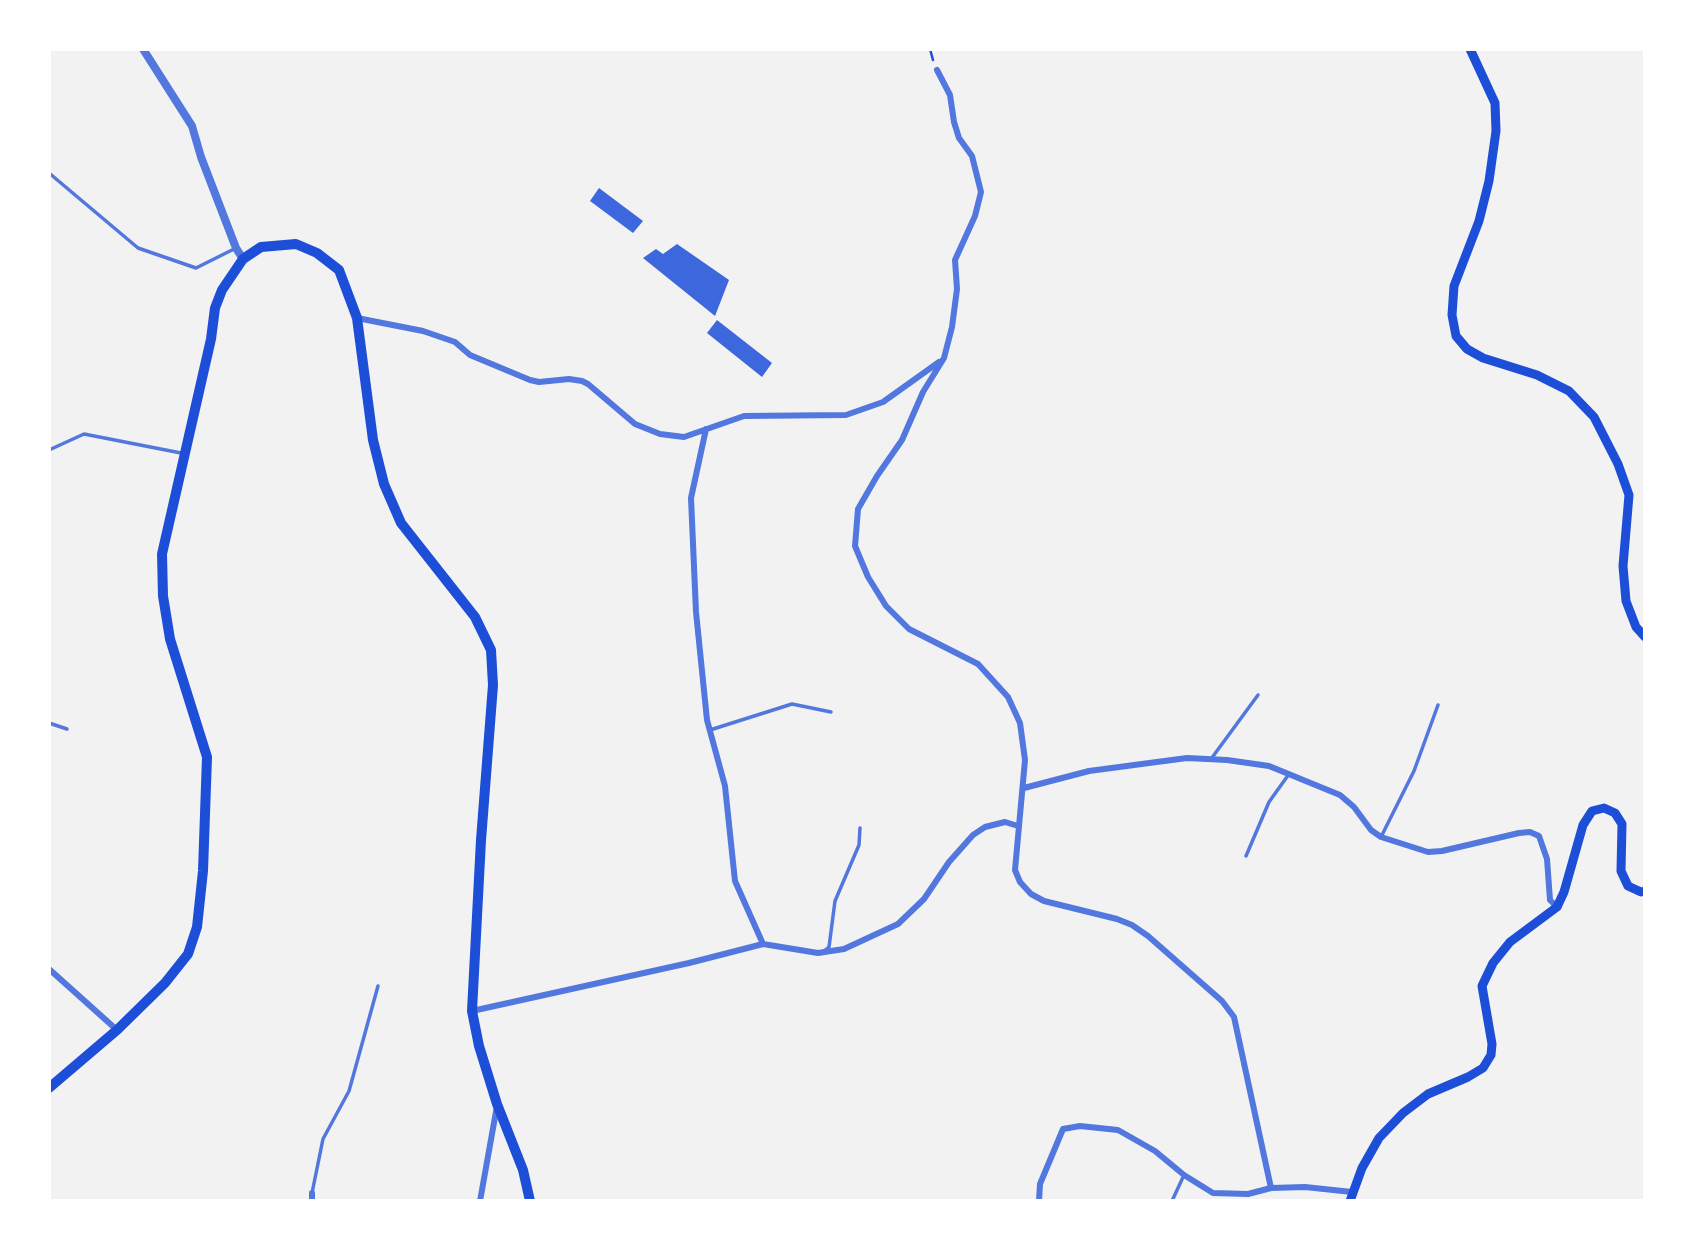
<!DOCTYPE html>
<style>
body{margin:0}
#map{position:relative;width:1694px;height:1250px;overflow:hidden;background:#f2f2f2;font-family:"Public Sans",sans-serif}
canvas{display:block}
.frame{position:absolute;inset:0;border:51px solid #fff;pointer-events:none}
</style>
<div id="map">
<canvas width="1694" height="1250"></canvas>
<div class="frame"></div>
</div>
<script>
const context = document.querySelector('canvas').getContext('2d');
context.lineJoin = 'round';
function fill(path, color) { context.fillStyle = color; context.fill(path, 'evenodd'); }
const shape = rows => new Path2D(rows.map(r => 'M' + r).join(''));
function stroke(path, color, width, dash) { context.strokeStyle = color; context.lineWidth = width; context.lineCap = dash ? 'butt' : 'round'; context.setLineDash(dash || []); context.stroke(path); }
fill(shape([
 [599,188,643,221,633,233,590,201],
 [677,244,729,280,715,316,643,258,656,249,663,254],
 [717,320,772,363,762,377,707,333]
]), '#3d67dc');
stroke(shape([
 [930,49,933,60]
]), '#1d4ed8', 2.5);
stroke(shape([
 [49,173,138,248,196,268,234,249],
 [49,450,84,434,181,453],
 [49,723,67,729],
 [710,730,792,704,831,712],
 [1211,759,1258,695],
 [1381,837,1414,771,1438,705],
 [1246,856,1269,802,1289,774],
 [824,951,829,947,835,901,859,845,860,828],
 [312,1193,323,1139,349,1091,378,986],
 [1172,1201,1184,1175]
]), '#5277de', 3.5);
stroke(shape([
 [937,70,950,95,954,122,959,138,972,156,981,192,975,216,955,260,957,289,952,327,944,358,923,392,902,440,877,476,858,509,855,546,868,577,886,606,909,629,978,664,1008,697,1020,723,1025,760,1015,870,1020,882,1031,894,1044,901,1117,919,1132,925,1148,936,1222,1001,1234,1017,1271,1188,1305,1187,1352,1192],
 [357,318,423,331,455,342,470,355,530,380,539,382,569,379,582,381,588,384,635,424,660,434,684,437,744,416,846,415,883,402,939,362],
 [706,429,691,498,696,612,707,720,725,786,735,881,763,944],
 [1024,788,1089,771,1187,758,1227,760,1269,766,1340,795,1354,807,1371,830,1381,837,1428,852,1442,851,1519,833,1530,832,1539,836,1547,859,1550,900,1557,907],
 [49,969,117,1030],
 [472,1011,689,963,763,944,818,953,844,949,898,924,924,899,949,862,973,835,985,827,1005,822,1018,826],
 [312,1193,312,1201],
 [480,1201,497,1106],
 [1039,1201,1040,1184,1063,1129,1080,1126,1118,1130,1155,1151,1184,1175,1213,1193,1248,1194,1271,1188]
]), '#5277de', 6);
stroke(shape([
 [143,49,192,126,201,157,236,248,243,259]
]), '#5277de', 8);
stroke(shape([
 [1470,49,1495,103,1496,131,1489,181,1479,221,1454,286,1452,315,1456,336,1467,349,1483,358,1537,375,1569,391,1594,417,1618,464,1629,495,1623,566,1626,601,1636,627,1645,637],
 [1350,1201,1362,1168,1379,1138,1403,1113,1428,1094,1468,1077,1483,1068,1491,1055,1492,1044,1482,986,1493,963,1510,942,1557,907,1564,892,1583,825,1592,811,1604,808,1615,813,1622,824,1621,871,1628,886,1641,892,1645,891]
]), '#1d4ed8', 9);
stroke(shape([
 [49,1088,117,1030,165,983,188,954,197,927,203,871,207,757,170,639,163,596,162,554,211,339,215,308,222,290,243,259,261,247,296,244,317,253,339,270,357,318,373,440,384,484,401,523,475,617,491,650,493,685,481,840,472,1011,479,1046,497,1104,523,1170,530,1201]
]), '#1d4ed8', 10);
</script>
